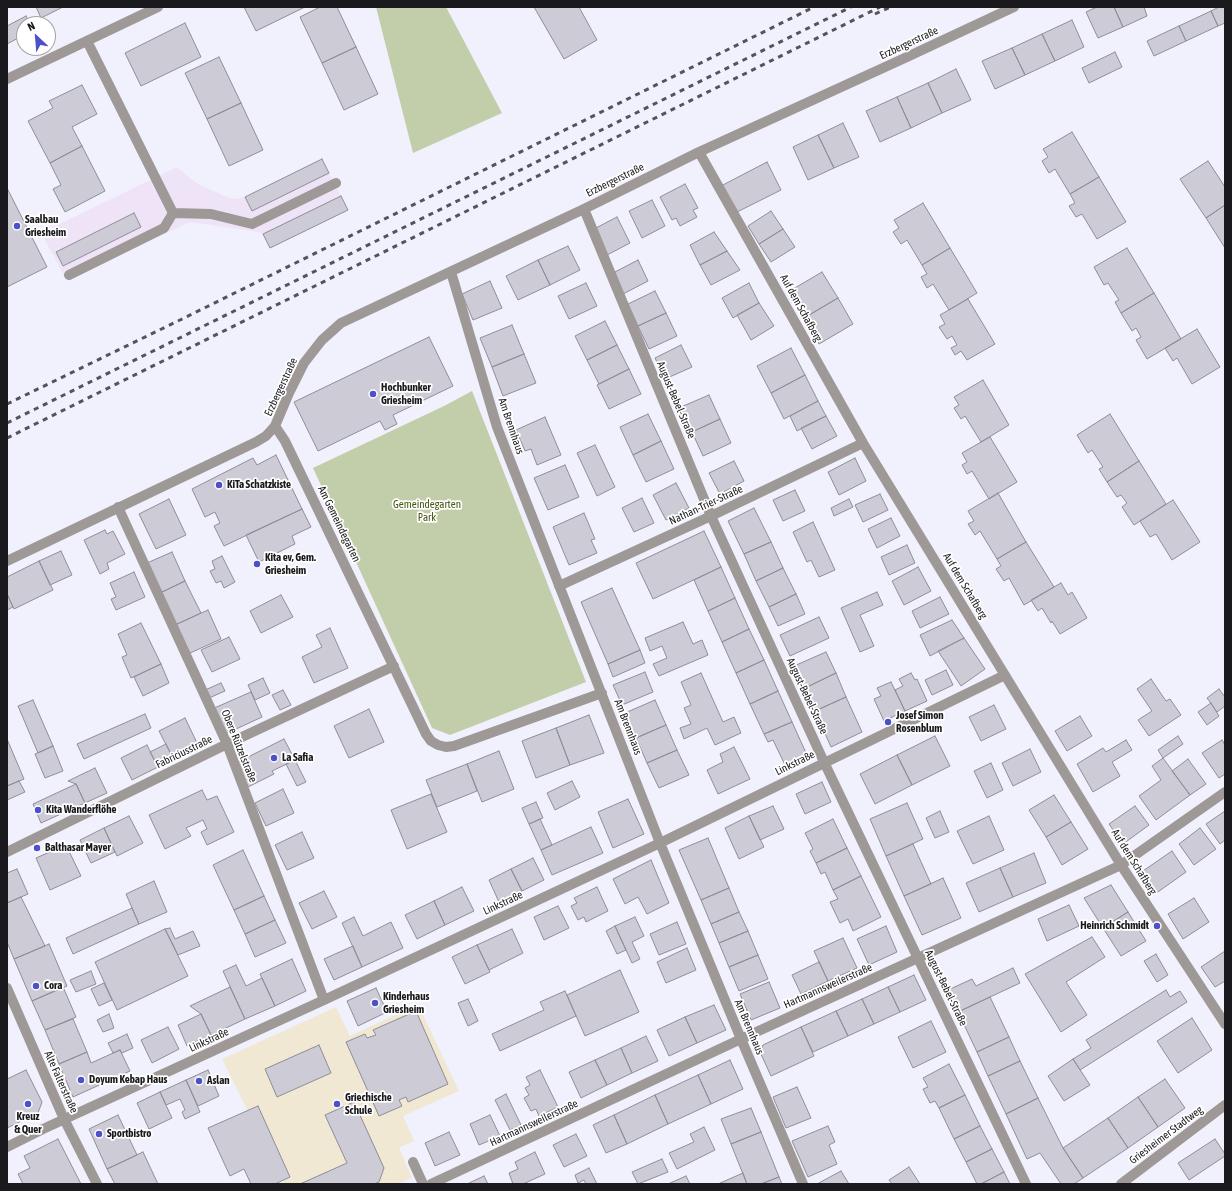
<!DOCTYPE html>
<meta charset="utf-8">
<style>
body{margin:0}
#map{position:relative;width:1232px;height:1191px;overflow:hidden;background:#f1f1fd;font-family:"Asap Condensed",sans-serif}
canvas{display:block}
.frame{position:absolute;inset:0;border:8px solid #1a1a1e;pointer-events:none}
.north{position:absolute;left:16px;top:16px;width:40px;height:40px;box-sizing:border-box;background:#fff;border:1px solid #a3a3a5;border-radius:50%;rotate:334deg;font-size:11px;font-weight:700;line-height:16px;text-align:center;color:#1a1a1e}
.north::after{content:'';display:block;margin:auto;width:14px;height:18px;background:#4d51c7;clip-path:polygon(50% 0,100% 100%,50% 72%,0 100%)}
</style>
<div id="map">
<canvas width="1232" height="1191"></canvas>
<div class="frame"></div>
<div class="north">N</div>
</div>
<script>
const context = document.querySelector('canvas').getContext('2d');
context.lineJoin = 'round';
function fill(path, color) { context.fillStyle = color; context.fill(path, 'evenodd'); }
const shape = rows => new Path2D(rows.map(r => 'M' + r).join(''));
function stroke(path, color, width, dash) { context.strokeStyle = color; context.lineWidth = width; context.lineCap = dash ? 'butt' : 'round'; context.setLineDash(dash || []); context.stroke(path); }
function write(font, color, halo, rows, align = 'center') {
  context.font = font + ' "Asap Condensed",sans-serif'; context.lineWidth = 3.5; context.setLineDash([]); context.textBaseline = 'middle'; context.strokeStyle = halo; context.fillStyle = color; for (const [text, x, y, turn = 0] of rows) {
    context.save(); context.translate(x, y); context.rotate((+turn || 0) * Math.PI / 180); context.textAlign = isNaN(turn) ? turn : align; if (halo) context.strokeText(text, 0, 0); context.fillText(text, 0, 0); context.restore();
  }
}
fill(shape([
 [322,159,348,210,270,248,263,234,258,232,190,222,66,279,41,233,177,167,191,179,200,185,227,197,235,199,245,197]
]), '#efe3f8');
fill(shape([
 [418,1004,459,1091,403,1116,414,1141,399,1148,412,1178,397,1184,284,1184,222,1059,336,1007,350,1036]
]), '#f0e8d3');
fill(shape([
 [376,7,446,7,502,113,413,153],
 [472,391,586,682,450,735,432,728,313,468,444,406]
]), '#c2ceaa');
const building = shape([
 [36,7,63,7,41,18,36,7],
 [244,7,305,7,256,31,244,7],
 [320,7,337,7,356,47,322,63,300,17,320,7],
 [534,7,579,7,597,40,564,59,534,7],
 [1097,7,1114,7,1123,27,1098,38,1086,12,1097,7],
 [1114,7,1144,7,1147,16,1123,27,1114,7],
 [1219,7,1225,7,1225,23,1218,26,1211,11,1219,7],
 [1211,11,1218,26,1186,41,1179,26,1211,11],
 [26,16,30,24,24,24,24,35,7,44,7,26,26,16],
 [1072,20,1084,47,1055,61,1042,34,1072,20],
 [185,23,201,57,141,86,125,53,185,23],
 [1179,26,1186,41,1154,56,1147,41,1179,26],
 [1042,34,1055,61,1025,75,1012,48,1042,34],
 [356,47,378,94,344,110,322,63,356,47],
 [1012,48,1025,75,995,89,982,61,1012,48],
 [1115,52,1122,67,1089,83,1082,68,1115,52],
 [219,57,241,103,207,119,185,73,219,57],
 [956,69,971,100,942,113,928,83,956,69],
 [928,83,942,113,911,128,897,97,928,83],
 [82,85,97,114,72,127,82,146,50,163,28,121,53,108,49,101,82,85],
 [897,97,911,128,880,142,866,111,897,97],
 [241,103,263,150,229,166,207,119,241,103],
 [843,123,859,157,834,168,818,135,843,123],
 [1072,132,1099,177,1070,194,1055,169,1049,173,1042,161,1048,157,1043,149,1072,132],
 [818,135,834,168,808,180,793,147,818,135],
 [82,146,105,191,65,212,53,189,61,185,50,163,82,146],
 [322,159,329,173,252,211,245,197,322,159],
 [1208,161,1225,187,1225,205,1206,218,1180,179,1208,161],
 [767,162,781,190,735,213,721,186,767,162],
 [1099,177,1126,222,1097,239,1082,214,1076,217,1069,206,1075,203,1070,194,1099,177],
 [685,184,698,208,693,210,697,217,680,226,676,218,672,220,660,197,685,184],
 [7,188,47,267,7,287,7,188],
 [341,196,348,210,270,248,263,234,341,196],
 [652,200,665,226,642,238,629,211,652,200],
 [923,203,950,248,922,265,907,240,901,244,893,232,899,228,894,220,923,203],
 [1225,205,1225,248,1206,218,1225,205],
 [771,211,783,229,759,244,748,226,771,211],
 [134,213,141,227,63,266,56,252,134,213],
 [617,217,630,243,607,255,594,229,617,217],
 [783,229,795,247,771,262,759,244,783,229],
 [714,232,727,251,700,265,690,245,714,232],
 [568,246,580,270,550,285,538,260,568,246],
 [950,248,977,293,949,310,933,284,927,288,921,277,927,274,922,265,950,248],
 [1127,248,1154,293,1121,313,1115,302,1119,300,1108,283,1104,285,1094,267,1127,248],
 [727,251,740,270,711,285,700,265,727,251],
 [538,260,550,285,518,300,506,276,538,260],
 [638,260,648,281,623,294,613,273,638,260],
 [822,272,838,298,804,318,788,292,822,272],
 [490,281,502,308,473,320,462,294,490,281],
 [586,283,597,306,569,319,558,296,586,283],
 [749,283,759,303,733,318,722,298,749,283],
 [655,291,666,313,638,326,628,304,655,291],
 [1154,293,1181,339,1147,359,1136,340,1141,337,1136,328,1132,331,1121,313,1154,293],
 [838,298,853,324,819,344,804,318,838,298],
 [968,299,995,344,967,360,961,351,955,355,951,348,957,345,952,336,947,339,939,327,945,324,940,315,968,299],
 [759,303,774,326,751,340,737,315,759,303],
 [666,313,677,336,649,349,638,326,666,313],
 [605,321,617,345,587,360,575,336,605,321],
 [512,325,524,354,492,367,480,338,512,325],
 [1197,329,1220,367,1192,384,1177,358,1173,361,1165,348,1197,329],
 [429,337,453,386,393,415,397,424,385,430,380,421,318,451,294,402,429,337],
 [617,345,629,369,599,384,587,360,617,345],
 [681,345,692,367,665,379,655,358,681,345],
 [791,348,805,375,771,393,757,366,791,348],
 [524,354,536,383,503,396,492,367,524,354],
 [629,369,641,394,609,409,597,385,629,369],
 [805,375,818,401,784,419,771,393,805,375],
 [983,380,1009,425,981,442,965,416,961,419,954,408,959,405,954,397,983,380],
 [709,395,720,419,692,432,681,407,709,395],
 [818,401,826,416,797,431,790,416,818,401],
 [648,414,661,441,633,455,620,427,648,414],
 [1110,414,1139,461,1107,482,1099,469,1103,467,1092,450,1088,453,1077,435,1110,414],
 [826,416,837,436,812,449,801,428,826,416],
 [545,417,561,455,537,465,531,449,525,451,516,430,545,417],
 [720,419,731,443,703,456,692,432,720,419],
 [990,437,1017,482,989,499,972,471,967,474,962,465,967,462,962,453,990,437],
 [661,441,674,469,646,482,633,455,661,441],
 [595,445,615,487,597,496,577,453,595,445],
 [276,455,302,509,224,546,214,526,220,523,215,512,205,517,192,489,253,458,257,465,276,455],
 [855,458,866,481,839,495,828,472,855,458],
 [734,461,744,481,720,494,709,473,734,461],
 [1139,461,1166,504,1134,525,1122,507,1127,503,1121,495,1117,497,1107,482,1139,461],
 [565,465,579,497,548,510,534,478,565,465],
 [676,483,689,508,666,520,653,495,676,483],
 [795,490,805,511,783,521,773,500,795,490],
 [998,493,1026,542,997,559,980,531,975,535,968,524,974,521,968,511,998,493],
 [880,494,888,510,863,522,855,505,880,494],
 [642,498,654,523,634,532,622,508,642,498],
 [169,499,186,535,156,549,139,514,169,499],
 [849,499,853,507,834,516,831,508,849,499],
 [1173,500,1200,542,1172,560,1156,534,1150,537,1140,521,1173,500],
 [754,508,771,542,744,554,728,521,754,508],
 [302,509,311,527,292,536,295,544,259,562,246,535,302,509],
 [584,513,595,539,591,540,597,553,569,565,553,527,584,513],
 [891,518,900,536,877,548,868,529,891,518],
 [813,522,835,570,819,577,811,560,807,562,793,532,813,522],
 [105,530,107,534,113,531,125,554,107,563,109,569,100,574,84,540,105,530],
 [704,531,721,567,653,599,636,563,704,531],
 [771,542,783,568,756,581,744,554,771,542],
 [1026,542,1054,587,1024,605,1009,578,1004,581,996,569,1001,566,997,559,1026,542],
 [907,545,915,563,889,575,881,557,907,545],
 [61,551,72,575,50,585,39,561,61,551],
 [172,552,185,581,160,593,147,563,172,552],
 [222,556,235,582,224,588,221,581,216,583,210,571,215,569,212,561,222,556],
 [39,561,53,590,14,609,7,594,7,577,39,561],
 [721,567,735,598,708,611,694,580,721,567],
 [918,567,931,591,904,605,892,581,918,567],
 [783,568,796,594,769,607,756,581,783,568],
 [134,572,145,597,116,610,111,599,116,597,110,583,134,572],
 [185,581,201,613,175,625,160,593,185,581],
 [1061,583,1068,595,1072,592,1087,618,1060,634,1052,621,1051,623,1042,608,1038,611,1031,600,1061,583],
 [612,588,640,650,608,664,581,602,612,588],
 [877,592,883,605,860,615,874,646,860,652,841,608,877,592],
 [7,594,13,607,7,610,7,594],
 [796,594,805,614,778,626,769,607,796,594],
 [281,595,293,617,261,633,250,611,281,595],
 [940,597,949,614,920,628,912,611,940,597],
 [735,598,749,629,722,642,708,611,735,598],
 [208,610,221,639,188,654,175,625,208,610],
 [819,617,829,638,790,656,780,635,819,617],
 [952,620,964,638,930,656,920,635,952,620],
 [683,622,693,644,702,640,708,655,659,676,653,664,667,658,662,646,650,651,645,638,683,622],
 [141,623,161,664,131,678,122,657,127,655,118,634,141,623],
 [330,628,348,668,314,683,302,657,322,647,316,635,330,628],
 [749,629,764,660,736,673,722,642,749,629],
 [229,637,240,659,212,672,201,650,229,637],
 [964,638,985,669,961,686,938,651,964,638],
 [640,650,645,663,613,677,608,664,640,650],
 [826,652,836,673,805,688,794,666,826,652],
 [764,660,778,691,750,704,736,673,764,660],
 [161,664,169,683,143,696,134,677,161,664],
 [946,670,953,685,932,695,925,680,946,670],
 [645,672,653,692,622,705,613,685,645,672],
 [701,673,723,722,734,717,741,733,715,745,707,728,684,739,680,728,691,724,684,708,691,705,681,682,701,673],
 [836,673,846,697,815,711,805,688,836,673],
 [911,673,915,680,917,679,927,701,905,711,895,690,903,686,899,679,911,673],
 [263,678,270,693,255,700,248,685,263,678],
 [1151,679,1166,701,1170,699,1181,715,1149,736,1138,720,1152,711,1137,689,1151,679],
 [891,682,905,711,884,721,874,699,881,696,877,688,891,682],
 [221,683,225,691,209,698,205,690,221,683],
 [1219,689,1225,697,1225,706,1217,712,1207,698,1219,689],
 [283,690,291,705,280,710,272,695,283,690],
 [778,691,792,722,764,734,750,704,778,691],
 [251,692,262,717,223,735,212,709,251,692],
 [846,697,862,732,831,747,815,711,846,697],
 [33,700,53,746,38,753,18,706,33,700],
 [655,700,666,725,636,738,625,713,655,700],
 [1211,703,1219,716,1207,725,1198,712,1211,703],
 [994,705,1006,729,981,741,969,717,994,705],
 [369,709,384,742,349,758,334,726,369,709],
 [145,714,151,728,84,759,77,744,145,714],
 [589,715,604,753,570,765,556,728,589,715],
 [1080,716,1092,736,1067,751,1055,731,1080,716],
 [185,718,199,747,174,760,159,731,185,718],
 [792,722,807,755,785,765,773,740,768,742,764,734,792,722],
 [666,725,677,750,647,763,636,738,666,725],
 [556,728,570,765,536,778,522,741,556,728],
 [935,736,950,766,912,785,897,755,935,736],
 [1178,736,1183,744,1163,758,1158,750,1178,736],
 [7,739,24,779,7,786,7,739],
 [284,739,295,760,272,771,274,774,248,787,236,763,284,739],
 [1126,740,1132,750,1112,762,1120,776,1093,792,1077,764,1103,748,1106,752,1126,740],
 [1222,740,1225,745,1225,774,1219,778,1202,753,1222,740],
 [166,744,174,760,158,767,150,752,166,744],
 [147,745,158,767,132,780,121,758,147,745],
 [53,746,63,771,45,778,35,754,53,746],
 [734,747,750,779,718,794,707,770,723,762,720,754,734,747],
 [1030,749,1041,772,1013,786,1002,763,1030,749],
 [677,750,689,775,659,788,647,763,677,750],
 [499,751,514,789,482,802,467,764,499,751],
 [897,755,912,785,875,804,860,774,897,755],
 [1163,758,1190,795,1156,820,1139,796,1161,780,1152,766,1163,758],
 [1188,759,1206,784,1190,795,1172,771,1188,759],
 [295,760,306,782,297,786,286,764,295,760],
 [991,763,1003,790,987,798,974,771,991,763],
 [467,764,477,791,437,807,426,780,467,764],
 [95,768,107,793,85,803,76,784,68,781,95,768],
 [19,781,25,792,7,800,7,786,19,781],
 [572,781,580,797,555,810,547,793,572,781],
 [822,782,831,802,805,814,796,794,822,782],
 [76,784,85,803,41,823,33,804,76,784],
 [283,789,294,813,266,826,255,803,283,789],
 [202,790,207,800,217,796,234,832,207,845,201,832,207,829,203,820,186,828,191,836,165,849,149,815,202,790],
 [431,794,447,832,407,849,391,810,431,794],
 [1054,795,1071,822,1046,837,1029,810,1054,795],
 [628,799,644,834,613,848,598,812,628,799],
 [536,802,543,818,529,824,522,808,536,802],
 [907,803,923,839,886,856,870,819,907,803],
 [773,806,784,829,760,840,749,816,773,806],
 [1135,806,1149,825,1123,844,1109,824,1135,806],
 [940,811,949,832,935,838,926,818,940,811],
 [1225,811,1225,840,1220,844,1206,824,1225,811],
 [129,816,143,843,117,856,104,828,129,816],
 [749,816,764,847,739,859,725,828,749,816],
 [989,816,1004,850,973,864,957,831,989,816],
 [540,819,552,845,541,850,529,824,540,819],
 [833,819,847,848,816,863,810,851,813,849,805,833,833,819],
 [1071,822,1088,849,1062,865,1046,837,1071,822],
 [591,827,603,853,552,875,541,850,591,827],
 [104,828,115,852,91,863,80,840,104,828],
 [1200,828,1216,849,1194,865,1179,844,1200,828],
 [302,832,314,858,287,870,275,845,302,832],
 [708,838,729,888,701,900,679,850,708,838],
 [913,844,931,884,904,896,886,856,913,844],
 [66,845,81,876,50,890,36,858,66,845],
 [847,848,861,876,833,890,825,872,821,874,816,863,847,848],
 [243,850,264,896,234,910,213,865,243,850],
 [1172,851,1186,872,1155,894,1140,873,1172,851],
 [1034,853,1046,883,1013,897,1000,868,1034,853],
 [533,858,544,880,522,891,511,869,533,858],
 [651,860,669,903,647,914,638,897,625,904,613,879,651,860],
 [1000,868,1013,897,979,912,966,883,1000,868],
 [17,869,28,894,7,903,7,873,17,869],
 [511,869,522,891,499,902,489,880,511,869],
 [861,876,881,917,853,931,848,919,840,923,830,902,838,899,833,890,861,876],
 [943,878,961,918,922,935,904,896,943,878],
 [154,881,167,912,139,924,126,894,154,881],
 [1111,885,1128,912,1103,928,1084,898,1111,885],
 [462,887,474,911,445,925,434,901,462,887],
 [597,887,608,911,586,922,584,917,578,920,571,906,577,903,574,898,597,887],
 [729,888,739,912,711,924,701,900,729,888],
 [324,891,337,917,312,929,299,903,324,891],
 [264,896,275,920,245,934,234,910,264,896],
 [21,897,45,946,14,959,7,942,7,903,21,897],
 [1194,898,1209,922,1183,939,1168,914,1194,898],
 [434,901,445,925,417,939,405,915,434,901],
 [1069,905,1079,926,1047,941,1038,919,1069,905],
 [558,906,569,928,544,940,534,917,558,906],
 [132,908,139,924,73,954,66,938,132,908],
 [739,912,748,931,719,943,711,924,739,912],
 [1128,912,1146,941,1121,956,1103,928,1128,912],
 [354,917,363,936,391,922,403,948,362,967,342,923,354,917],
 [635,917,644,936,632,942,640,959,632,963,615,926,635,917],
 [275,920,286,943,255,957,245,934,275,920],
 [677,922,686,944,659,955,650,934,677,922],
 [615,926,626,950,617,954,606,931,615,926],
 [886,926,897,952,869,965,857,939,886,926],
 [170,928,175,939,193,931,200,946,178,955,165,929,170,928],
 [165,929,188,976,117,1010,95,962,165,929],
 [512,929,523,953,489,970,477,945,512,929],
 [748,931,758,955,729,967,719,943,748,931],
 [1092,937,1105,957,1066,982,1087,1015,1061,1032,1025,974,1092,937],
 [843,938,857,968,828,981,814,951,843,938],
 [49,944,67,986,32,1001,14,959,49,944],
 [477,945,490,972,465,984,452,957,477,945],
 [353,946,362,967,334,980,324,959,353,946],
 [687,948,696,970,666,983,657,962,687,948],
 [1225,951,1225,981,1215,987,1201,967,1225,951],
 [1156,954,1168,975,1157,982,1144,961,1156,954],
 [758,955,768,979,739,991,729,967,758,955],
 [292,959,306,991,275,1006,260,974,292,959],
 [819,962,828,981,801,994,792,975,819,962],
 [236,965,246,986,262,978,275,1006,245,1019,223,971,236,965],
 [1013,968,1020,983,958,1012,948,990,972,979,976,986,1013,968],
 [620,970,639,1012,585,1036,567,995,620,970],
 [91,971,96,984,76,992,70,980,91,971],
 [914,975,926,1000,900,1012,888,987,914,975],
 [769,982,780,1008,751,1020,740,994,769,982],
 [104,983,112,1000,99,1006,91,989,104,983],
 [63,987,76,1017,45,1030,32,1001,63,987],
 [230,987,245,1019,211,1035,201,1014,190,1006,230,987],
 [888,987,900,1012,874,1024,862,999,888,987],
 [376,988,387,1012,358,1026,347,1001,376,988],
 [1166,990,1170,997,1180,991,1187,1002,1080,1070,1073,1059,1091,1048,1086,1040,1166,990],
 [565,991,576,1016,500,1051,492,1034,544,1010,540,1002,565,991],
 [990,997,1009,1037,977,1052,958,1012,990,997],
 [468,999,478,1021,468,1026,458,1003,468,999],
 [862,999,874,1024,848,1036,836,1011,862,999],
 [714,1005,726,1030,697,1043,685,1017,714,1005],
 [416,1011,448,1084,408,1102,406,1097,399,1100,402,1106,379,1116,346,1042,365,1034,367,1038,376,1035,373,1030,416,1011],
 [836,1011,848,1036,813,1052,801,1027,836,1011],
 [109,1014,114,1028,103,1032,97,1020,109,1014],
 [201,1014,211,1035,187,1046,178,1025,201,1014],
 [685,1017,697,1043,669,1056,657,1030,685,1017],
 [1192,1018,1212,1050,1178,1073,1157,1041,1192,1018],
 [73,1019,87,1052,59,1064,45,1030,73,1019],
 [931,1021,946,1052,913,1068,898,1037,931,1021],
 [168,1027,179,1049,152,1063,141,1040,168,1027],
 [801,1027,814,1056,771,1076,760,1052,763,1045,801,1027],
 [127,1034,133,1048,122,1053,120,1050,113,1053,108,1043,127,1034],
 [646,1036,658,1061,632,1073,621,1048,646,1036],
 [1009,1037,1020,1061,988,1076,977,1052,1009,1037],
 [319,1045,331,1073,277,1097,265,1069,319,1045],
 [621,1048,632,1073,607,1085,595,1060,621,1048],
 [120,1050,130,1071,73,1097,59,1064,87,1052,91,1063,120,1050],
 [1073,1059,1090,1085,1064,1101,1048,1076,1073,1059],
 [595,1060,607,1085,581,1098,569,1072,595,1060],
 [730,1060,743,1089,711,1104,698,1075,730,1060],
 [1020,1061,1038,1098,1006,1114,988,1076,1020,1061],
 [949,1064,965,1095,939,1108,935,1101,930,1103,923,1089,928,1087,923,1078,949,1064],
 [26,1070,42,1102,38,1113,7,1128,7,1079,26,1070],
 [208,1070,219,1096,198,1106,186,1080,208,1070],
 [540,1070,558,1107,539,1116,536,1109,531,1111,524,1098,529,1095,525,1088,530,1085,526,1077,540,1070],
 [698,1075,711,1104,668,1124,655,1095,698,1075],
 [1165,1079,1185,1108,1158,1127,1138,1097,1165,1079],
 [186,1080,200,1112,185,1119,182,1112,185,1110,180,1099,166,1105,160,1092,186,1080],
 [797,1087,811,1118,786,1128,773,1097,797,1087],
 [160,1092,172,1118,149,1129,137,1103,160,1092],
 [506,1094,521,1125,510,1130,495,1100,506,1094],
 [655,1095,668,1124,627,1144,614,1115,655,1095],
 [965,1095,980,1126,954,1139,939,1108,965,1095],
 [1138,1097,1158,1127,1128,1148,1108,1118,1138,1097],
 [1038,1098,1063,1148,1083,1178,1074,1184,1061,1184,1040,1153,1027,1159,1006,1114,1038,1098],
 [354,1102,384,1168,379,1182,374,1184,300,1184,347,1163,325,1115,354,1102],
 [258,1106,290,1177,275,1184,251,1184,244,1169,230,1176,208,1128,258,1106],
 [751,1108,761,1132,731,1144,721,1119,751,1108],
 [118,1115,137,1155,107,1169,89,1129,118,1115],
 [490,1115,500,1136,479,1145,470,1124,490,1115],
 [614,1115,627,1144,606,1153,593,1125,614,1115],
 [1108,1118,1128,1148,1083,1178,1063,1148,1108,1118],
 [828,1126,835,1142,829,1145,837,1164,808,1177,792,1141,828,1126],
 [980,1126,992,1149,966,1162,954,1139,980,1126],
 [704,1127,715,1150,677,1169,669,1153,694,1142,690,1134,704,1127],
 [449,1132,460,1155,435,1166,425,1143,449,1132],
 [761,1132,779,1177,761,1184,747,1184,731,1144,761,1132],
 [576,1134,587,1156,564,1167,553,1145,576,1134],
 [58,1139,81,1184,23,1184,18,1174,30,1168,24,1156,58,1139],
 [1215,1139,1225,1154,1225,1156,1189,1180,1178,1163,1215,1139],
 [992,1149,1004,1172,981,1184,977,1184,966,1162,992,1149],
 [143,1152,158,1184,115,1184,107,1169,143,1152],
 [535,1152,545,1174,523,1184,513,1184,509,1173,518,1169,515,1162,535,1152],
 [662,1159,668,1172,638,1184,632,1172,662,1159],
 [909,1167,920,1184,892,1184,889,1180,909,1167],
 [589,1168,597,1184,586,1184,584,1180,578,1183,575,1175,589,1168],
 [841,1171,849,1184,817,1184,841,1171],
 [1004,1172,1010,1184,981,1184,1004,1172],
 [743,1173,747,1184,718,1184,743,1173],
 [484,1176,488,1184,467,1184,484,1176],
 [686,1176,690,1184,668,1184,686,1176],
 [779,1177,782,1184,761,1184,779,1177]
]);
fill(building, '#cccbd6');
stroke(building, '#8e8d98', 1);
stroke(shape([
 [87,41,173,213,211,214,252,224,336,183],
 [7,79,158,7],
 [699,152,863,443,1121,865,1225,1024],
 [584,209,711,516,824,762,1026,1184],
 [451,272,497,427,660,843,741,1039,803,1184],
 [69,275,164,228,173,213],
 [275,426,285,441,426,734,431,741,438,745,446,747,454,746,602,693],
 [118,507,227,744,324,1000],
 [7,561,256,442,266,436,275,426,289,393,304,363,322,340,341,323,584,209,699,152,907,57,1014,7],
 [559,586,711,516,863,443],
 [7,852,227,744,394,666],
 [7,988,64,1119,97,1184],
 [7,1147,43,1129,324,1000,660,843,1005,675],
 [413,1162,423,1184],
 [431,1184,741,1039,1121,865,1225,792],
 [1121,1184,1225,1105]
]), '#9e9997', 10);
stroke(shape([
 [875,14,891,7],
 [7,404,180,320,814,7],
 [7,423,851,7],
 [7,438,880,7]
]), '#535359', 3, [5, 5]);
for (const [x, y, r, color] of [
 [17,226,4,"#4d51c7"],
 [373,394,4,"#4d51c7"],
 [219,485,4,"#4d51c7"],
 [257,564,4,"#4d51c7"],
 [888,722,4,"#4d51c7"],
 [274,758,4,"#4d51c7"],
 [38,810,4,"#4d51c7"],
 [37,848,4,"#4d51c7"],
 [1157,926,4,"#4d51c7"],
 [36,986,4,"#4d51c7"],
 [375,1003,4,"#4d51c7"],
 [81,1080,4,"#4d51c7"],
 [199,1081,4,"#4d51c7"],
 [28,1104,4,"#4d51c7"],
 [337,1104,4,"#4d51c7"],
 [99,1134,4,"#4d51c7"]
]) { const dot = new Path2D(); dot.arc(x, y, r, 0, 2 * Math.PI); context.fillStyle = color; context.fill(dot); stroke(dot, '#fff', 1.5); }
write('11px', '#1a1a1e', '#fff', [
 ["Erzbergerstraße",909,43,-25],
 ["Erzbergerstraße",615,180,-26],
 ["Auf dem Schafberg",801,308,61],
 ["Erzbergerstraße",281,387,-65],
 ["August-Bebel-Straße",676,400,67],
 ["Am Brennhaus",511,426,71],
 ["Nathan-Trier-Straße",706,505,-25],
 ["Am Gemeindegarten",339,524,64],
 ["Auf dem Schafberg",965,586,59],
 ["August-Bebel-Straße",807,696,65],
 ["Am Brennhaus",628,727,69],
 ["Obere Rützelstraße",239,746,68],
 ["Fabriciusstraße",184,752,-26],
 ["Linkstraße",795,763,-26],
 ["Auf dem Schafberg",1134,862,58],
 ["Linkstraße",503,903,-25],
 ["Hartmannsweilerstraße",828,986,-24],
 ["August-Bebel-Straße",946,988,64],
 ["Am Brennhaus",749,1027,67],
 ["Linkstraße",209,1040,-25],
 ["Alte Falterstraße",61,1082,66],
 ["Hartmannsweilerstraße",534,1123,-25],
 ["Griesheimer Stadtweg",1166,1135,-37]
]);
write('bold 11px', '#1a1a1e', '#fff', [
 ["Saalbau",25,220],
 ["Griesheim",25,233],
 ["Hochbunker",381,388],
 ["Griesheim",381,401],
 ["KiTa Schatzkiste",227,485],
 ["Kita ev, Gem.",265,558],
 ["Griesheim",265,571],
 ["Josef Simon",896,716],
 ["Rosenblum",896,729],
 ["La Safia",282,758],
 ["Kita Wanderflöhe",46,810],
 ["Balthasar Mayer",45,848],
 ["Heinrich Schmidt",1149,926,"right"],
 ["Cora",44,986],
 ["Kinderhaus",383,997],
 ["Griesheim",383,1010],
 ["Doyum Kebap Haus",89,1080],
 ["Aslan",207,1081],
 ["Griechische",345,1098],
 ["Schule",345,1111],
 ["Kreuz",28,1117,"center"],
 ["& Quer",28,1130,"center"],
 ["Sportbistro",107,1134]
], 'left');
write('11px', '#45560e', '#fff', [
 ["Gemeindegarten",427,505],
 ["Park",427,518]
]);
</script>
